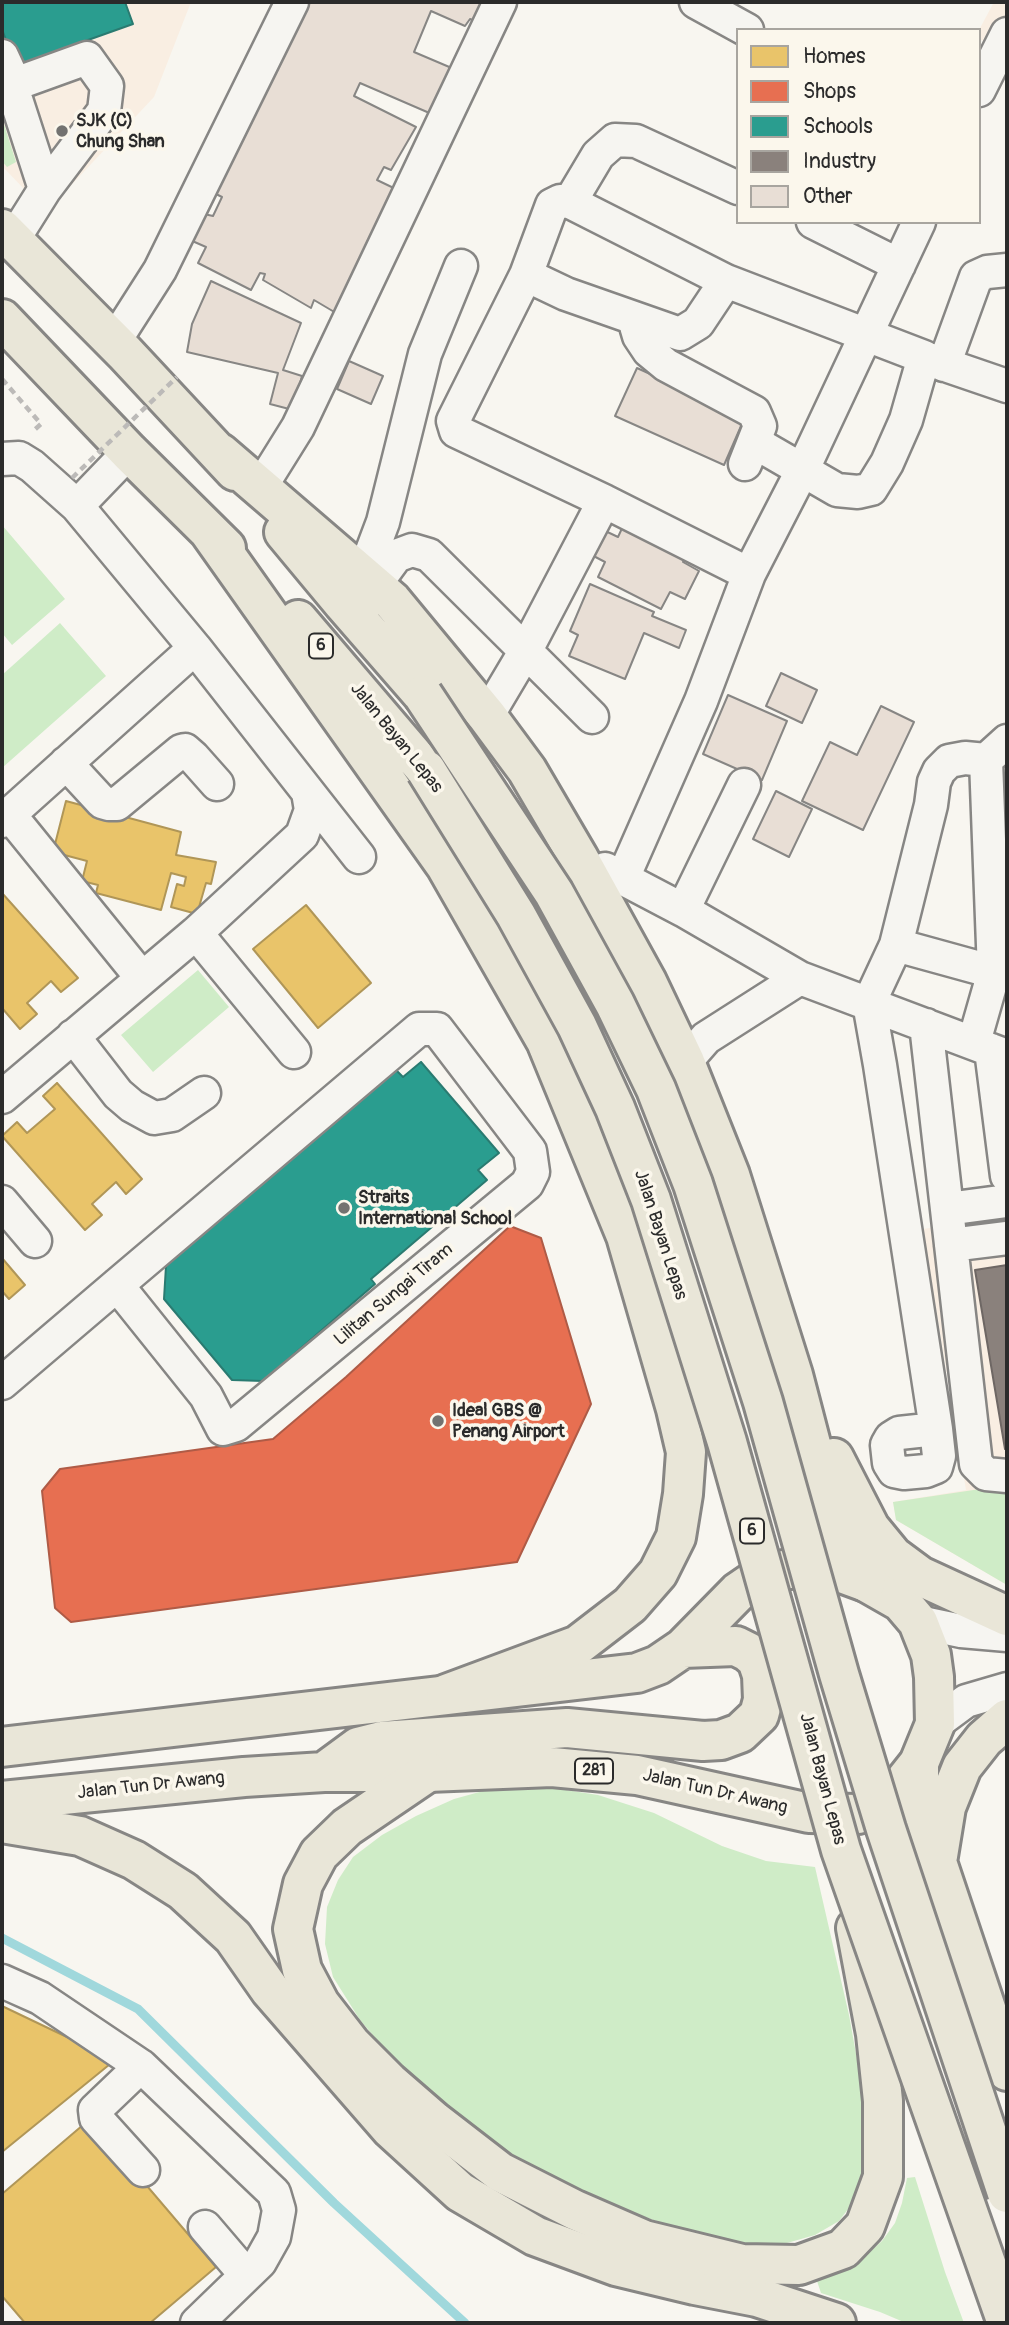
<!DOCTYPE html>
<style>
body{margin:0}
#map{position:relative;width:1009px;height:2325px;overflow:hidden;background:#f8f6f0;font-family:Pangolin,sans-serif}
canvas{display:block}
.frame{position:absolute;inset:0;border:4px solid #2b2b2b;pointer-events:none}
.legend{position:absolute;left:736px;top:28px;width:245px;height:196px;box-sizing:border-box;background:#fbf7ec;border:2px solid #a8a59f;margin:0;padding:9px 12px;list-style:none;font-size:21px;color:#2b2b2b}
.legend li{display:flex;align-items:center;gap:14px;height:35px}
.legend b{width:35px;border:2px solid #a8a59f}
</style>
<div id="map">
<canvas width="1009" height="2325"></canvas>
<div class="frame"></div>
<ul class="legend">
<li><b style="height:19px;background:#e9c46a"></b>Homes</li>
<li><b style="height:19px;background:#e76f51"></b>Shops</li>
<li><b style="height:19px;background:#2a9d8f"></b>Schools</li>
<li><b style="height:19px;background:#8a817c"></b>Industry</li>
<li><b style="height:19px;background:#e8ded5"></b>Other</li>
</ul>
</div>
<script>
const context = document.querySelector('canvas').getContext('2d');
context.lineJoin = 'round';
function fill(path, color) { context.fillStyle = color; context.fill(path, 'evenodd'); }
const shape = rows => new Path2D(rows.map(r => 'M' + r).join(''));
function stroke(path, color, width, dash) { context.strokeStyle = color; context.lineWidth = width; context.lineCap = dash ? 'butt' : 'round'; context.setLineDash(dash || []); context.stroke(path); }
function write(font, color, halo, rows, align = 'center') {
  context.font = font + ' Pangolin,sans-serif'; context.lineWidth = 7; context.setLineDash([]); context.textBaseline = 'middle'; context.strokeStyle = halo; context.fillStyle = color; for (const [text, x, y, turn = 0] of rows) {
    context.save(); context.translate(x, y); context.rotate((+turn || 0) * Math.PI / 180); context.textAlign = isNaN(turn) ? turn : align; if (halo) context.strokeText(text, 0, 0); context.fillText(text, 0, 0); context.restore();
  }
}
fill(shape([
 [2,2,191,2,154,97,46,212,2,166],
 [994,2,1007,2,1007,52,979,39,979,30],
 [1007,1216,1007,1585,896,1520,893,1502,966,1490,923,1229]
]), '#f9eee2');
fill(shape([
 [2,118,16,162,7,167,2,161],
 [2,525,65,599,12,645,2,633],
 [60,623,106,676,2,768,2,675],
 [198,970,229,1007,153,1072,121,1035],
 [1007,1485,1007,1585,896,1520,893,1502],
 [547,1787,598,1795,654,1813,722,1846,766,1861,815,1867,849,2015,866,2109,865,2168,855,2200,839,2221,815,2235,780,2245,745,2243,662,2223,581,2194,510,2157,411,2080,360,2020,333,1977,325,1944,327,1907,338,1880,353,1857,382,1835,416,1816,454,1799,494,1788],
 [915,2177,945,2272,964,2323,906,2323,880,2312,821,2293,817,2281,861,2260,882,2241,895,2223,902,2203,907,2178]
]), '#cfecc7');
const homes = shape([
 [66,801,181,832,176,855,216,862,211,884,206,883,197,914,171,907,177,884,184,886,186,877,171,873,161,910,96,893,98,885,82,881,87,861,53,852,66,801],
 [2,893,78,978,61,992,51,981,27,1003,37,1014,20,1029,2,1008,2,893],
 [306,905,371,983,318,1028,253,949,306,905],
 [57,1083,142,1179,126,1194,116,1182,92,1204,102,1215,85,1230,2,1136,17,1122,27,1133,55,1109,43,1096,57,1083],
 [2,1258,25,1285,9,1299,2,1291,2,1258],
 [2,2006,115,2060,2,2152,2,2006],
 [90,2119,216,2267,150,2323,25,2323,2,2296,2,2194,90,2119]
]);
fill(homes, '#e9c46a');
stroke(homes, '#b09657', 2);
const shops = shape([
 [510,1226,541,1238,591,1404,517,1562,71,1622,55,1608,42,1491,60,1469,273,1439,346,1377,510,1226]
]);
fill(shops, '#e76f51');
stroke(shops, '#af5b46', 2);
const schools = shape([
 [2,2,125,2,133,24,15,66,2,29,2,2],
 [421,1062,499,1153,478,1170,487,1180,371,1279,375,1284,263,1381,232,1380,164,1299,166,1266,394,1068,403,1077,421,1062]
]);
fill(schools, '#2a9d8f');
stroke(schools, '#2a7b71', 2);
const industry = shape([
 [1007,1265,1007,1449,1005,1449,975,1270,1007,1265]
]);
fill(industry, '#8a817c');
stroke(industry, '#6e6764', 2);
stroke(shape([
 [2,1938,138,2009,334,2203,465,2323]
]), '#a0d8dc', 9);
const building = shape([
 [305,2,485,2,475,21,470,19,465,26,431,11,414,52,454,69,434,115,360,83,354,96,416,127,391,170,384,167,377,180,402,192,336,313,314,300,311,308,263,280,265,274,260,273,251,290,198,263,206,247,190,240,204,214,213,216,222,197,212,192,305,2],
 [211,281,301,323,283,370,302,376,293,410,270,404,278,373,187,352,192,324,211,281],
 [349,361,383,376,371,404,337,389,349,361],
 [637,368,745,417,724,465,615,416,637,368],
 [624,524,686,556,683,562,699,571,685,599,670,592,661,609,598,577,605,562,586,552,599,528,618,537,624,524],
 [590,584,654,612,652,616,686,630,679,648,644,633,625,679,569,656,578,635,570,631,590,584],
 [781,673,817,690,802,723,766,706,781,673],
 [728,695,787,721,762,780,703,754,728,695],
 [881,706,914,722,863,830,802,801,830,742,857,755,881,706],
 [776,791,812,809,789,857,753,839,776,791]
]);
fill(building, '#e8ded5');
stroke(building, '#878684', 2);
const minor = shape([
 [696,2,747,30],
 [2,56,15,84],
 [979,90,1007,34],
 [738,188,636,141,615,140,598,155,570,202,726,281,924,357,906,420,887,463,871,489,858,492,837,490,754,442],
 [813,222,899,265],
 [13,240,45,189,104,111,107,86,87,58,15,84,13,90,45,189],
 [526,275,552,205,560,201,570,202],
 [726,281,698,323,680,334,566,294,526,275,453,421,456,431,604,501,749,574],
 [634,319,639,336,649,351,666,365,754,412,760,426,745,464],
 [114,342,160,270,292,2],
 [925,358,1007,386],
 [944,365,976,277,987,272,1007,270],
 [2,459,19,458,32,466,77,506,195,648,308,792,311,810,302,835,196,933,2,1097],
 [260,488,298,427,500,2],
 [77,506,129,452],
 [363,575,383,522,425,354,461,266],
 [374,586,396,556,412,550,429,555,592,717],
 [487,716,525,652,604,501],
 [66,763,102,802,109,804,117,804,181,751,185,750,193,757,217,784],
 [308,792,359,857],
 [9,814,142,978],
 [2,821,195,648],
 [605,869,683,910,800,978,1007,1056],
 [623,878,701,701,749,574,803,469,919,222],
 [683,910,744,785],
 [196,933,294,1052],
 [896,945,994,972,1007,968],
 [926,1025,976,1464,986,1474,1007,1476],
 [73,1036,118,1094,132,1106,154,1118,172,1115,204,1093],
 [974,1042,994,972,986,760,1007,741],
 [991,1050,1007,1176],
 [685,1062,706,1038,800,978],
 [2,1202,35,1241],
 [947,1209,1007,1201],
 [951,1245,1007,1238],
 [2,1383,117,1285,419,1029,437,1029,530,1151,533,1172,527,1184,236,1425,223,1429,206,1396,117,1285],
 [936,1429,899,1433,891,1438,887,1445,889,1463,894,1471,904,1473,926,1471,936,1467,939,1456,936,1429,880,1065,869,1003,896,945,931,805,934,782,939,771,949,761,965,758,986,760],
 [918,1622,961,1631,1007,1635],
 [935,1724,966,1701,1007,1689],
 [2,1981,40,1998,141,2066,274,2193,279,2210,274,2237,260,2262,197,2323],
 [141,2066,95,2110,96,2118,143,2170],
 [205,2227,246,2275]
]);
const major = shape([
 [2,1747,637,1673,658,1665,683,1648,738,1592,757,1579,783,1570,815,1566,836,1571,866,1582,901,1602,918,1622,931,1655,934,1677,935,1724,919,1763,892,1797,875,1808,858,1814,809,1813,637,1775,552,1767,428,1772,324,1772,244,1777,2,1801],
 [324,1772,358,1747,382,1741,567,1728,703,1741,721,1740,740,1733,759,1715,763,1700,762,1675,757,1660,748,1652,736,1646,683,1648],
 [2,1823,80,1836,134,1860,183,1891,233,1937,270,1990,391,2129,460,2192,535,2236,616,2266,695,2285,757,2297,836,2323]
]);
const highway = shape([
 [2,229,125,353,235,471],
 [2,319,129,452,226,548],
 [220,453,392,601,487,716,527,770,578,857,647,982,685,1062,730,1175,793,1375,817,1467,839,1535,866,1582],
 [208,530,446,866,546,1041,626,1236,676,1409,686,1452,683,1494,676,1537,658,1573,630,1605,578,1645,446,1694],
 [284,532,343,603,423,695],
 [298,620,426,770],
 [834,1458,870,1528,893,1556,920,1576,1007,1616],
 [919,1763,919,1799,937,1862,1007,2071],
 [428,1772,347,1827,319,1854,303,1884,293,1929,302,1970,320,2004,351,2044,389,2082,434,2121,500,2172,575,2210,644,2240,742,2264,799,2265,843,2249,865,2226,883,2177,883,2101,876,2034,856,1928],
 [938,1856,946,1807,962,1767,984,1739,1007,1719]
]);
stroke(minor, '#878684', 37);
stroke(major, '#878684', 44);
stroke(highway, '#878684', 44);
stroke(shape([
 [2,379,41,424,32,432]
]), '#bcbab8', 4.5, [7, 5]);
stroke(minor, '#f6f5f1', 32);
stroke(major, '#e9e6d8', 38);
stroke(highway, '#e9e6d8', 38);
const highwayBridge = shape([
 [423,695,554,893,615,1004,656,1089,693,1184,763,1402,839,1674,886,1829,1007,2193],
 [426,770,516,915,577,1026,615,1108,651,1200,727,1442,841,1850,1007,2323]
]);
stroke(highwayBridge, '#878684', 44, []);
stroke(shape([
 [72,478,177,377]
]), '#bcbab8', 4.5, [7, 5]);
stroke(highwayBridge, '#e9e6d8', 38);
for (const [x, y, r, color] of [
 [62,131,7,"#737270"],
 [344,1208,7,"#737270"],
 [438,1421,7,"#737270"]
]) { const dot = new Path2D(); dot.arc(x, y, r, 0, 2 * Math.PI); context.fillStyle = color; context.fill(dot); stroke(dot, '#fbf7ec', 2.5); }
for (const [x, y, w] of [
 [321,646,24],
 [752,1531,24],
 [594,1771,38]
]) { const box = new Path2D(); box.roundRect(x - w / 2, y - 12.5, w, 25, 5); context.fillStyle = '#fbf7ec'; context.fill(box); stroke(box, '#2b2b2b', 2); }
write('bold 16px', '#2b2b2b', null, [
 ["6",321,646],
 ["6",752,1531],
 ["281",594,1771]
]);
write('bold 18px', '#2b2b2b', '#fbf7ec', [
 ["SJK (C)",76,121],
 ["Chung Shan",76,142],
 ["Straits",358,1198],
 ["International School",358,1219],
 ["Ideal GBS @",452,1411],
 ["Penang Airport",452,1432]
], 'left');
write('18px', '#2b2b2b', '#fbf7ec', [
 ["Jalan Bayan Lepas",396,738,51],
 ["Jalan Bayan Lepas",660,1235,72],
 ["Lilitan Sungai Tiram",394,1295,-40],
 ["Jalan Bayan Lepas",822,1779,75],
 ["Jalan Tun Dr Awang",151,1786,-6],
 ["Jalan Tun Dr Awang",715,1792,13]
]);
</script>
